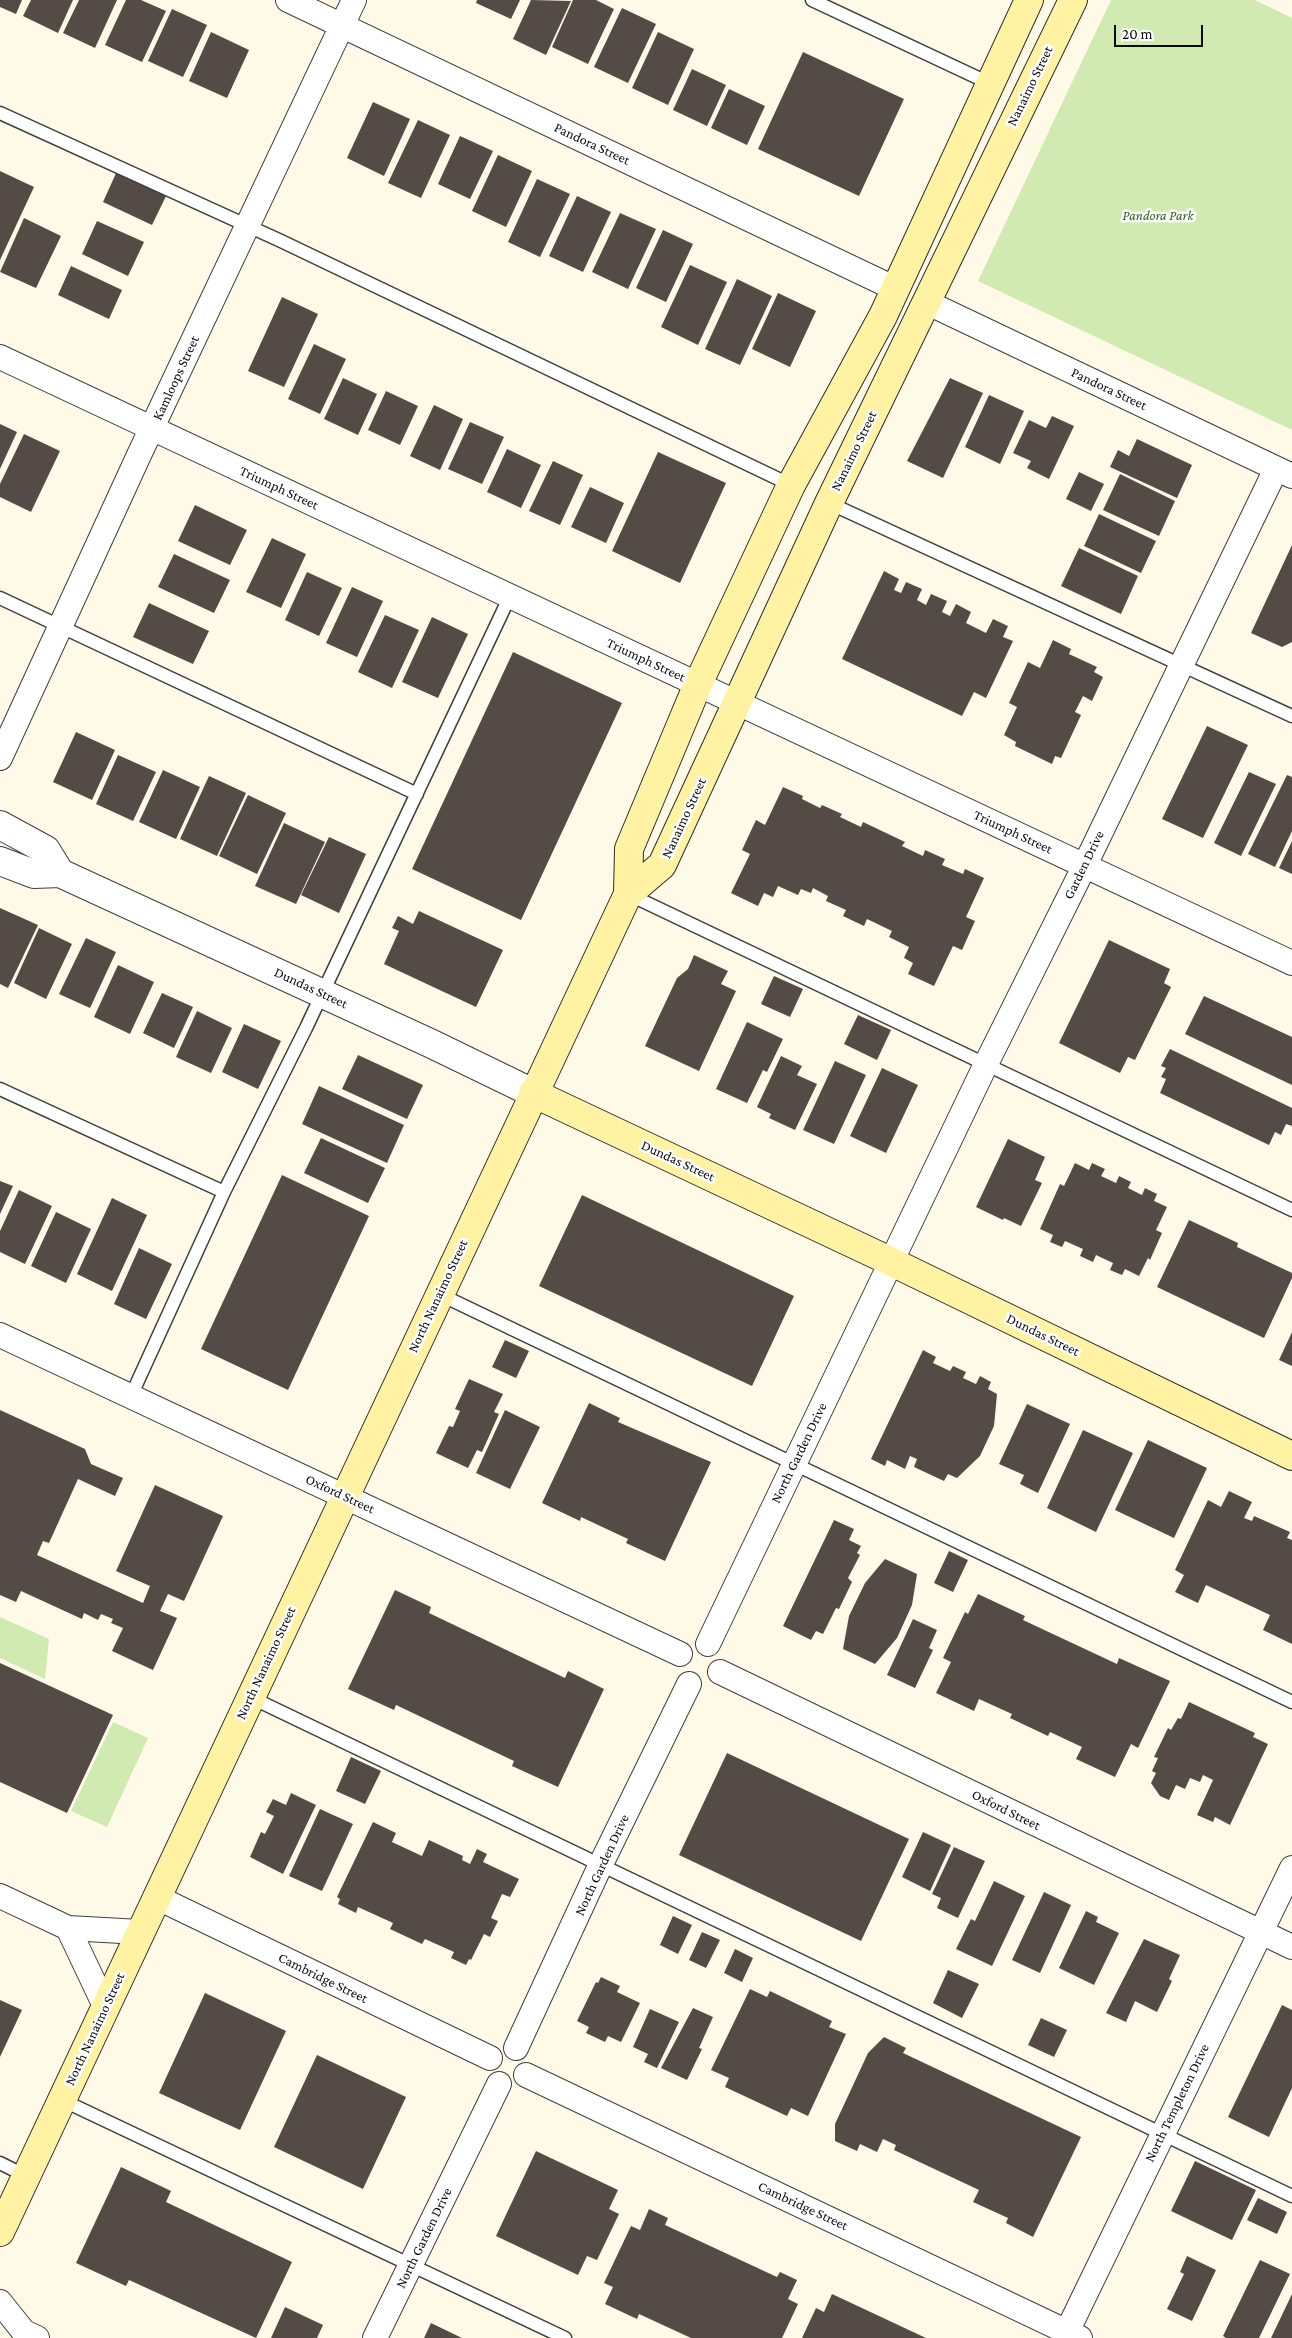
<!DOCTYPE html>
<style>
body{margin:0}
#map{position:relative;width:1292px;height:2338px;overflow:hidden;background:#fffae8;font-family:"Crimson Pro",serif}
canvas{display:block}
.scale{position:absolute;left:1114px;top:25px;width:89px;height:22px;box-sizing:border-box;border:2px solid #0b0b0b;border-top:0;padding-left:6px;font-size:15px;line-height:18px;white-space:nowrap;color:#0b0b0b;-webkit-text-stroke:4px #fff;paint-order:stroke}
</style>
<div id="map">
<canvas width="1292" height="2338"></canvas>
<div class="scale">20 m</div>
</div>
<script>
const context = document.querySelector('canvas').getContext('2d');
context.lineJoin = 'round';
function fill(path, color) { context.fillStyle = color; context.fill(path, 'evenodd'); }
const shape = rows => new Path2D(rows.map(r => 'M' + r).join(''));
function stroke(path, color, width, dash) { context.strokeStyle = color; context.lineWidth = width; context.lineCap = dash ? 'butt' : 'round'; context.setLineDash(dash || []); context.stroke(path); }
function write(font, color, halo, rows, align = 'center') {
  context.font = font + ' "Crimson Pro",serif'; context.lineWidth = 5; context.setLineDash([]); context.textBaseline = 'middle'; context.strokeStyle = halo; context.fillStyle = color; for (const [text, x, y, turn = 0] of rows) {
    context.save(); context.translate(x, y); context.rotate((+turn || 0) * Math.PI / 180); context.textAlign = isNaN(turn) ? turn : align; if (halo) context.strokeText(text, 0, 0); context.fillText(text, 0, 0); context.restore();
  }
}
fill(shape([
 [1111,0,1255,0,1292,18,1292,430,978,281],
 [0,1617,49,1639,45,1679,0,1658],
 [113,1722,148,1738,107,1827,71,1811]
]), '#d0eab1');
fill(shape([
 [0,0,22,0,16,14,0,7],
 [31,0,73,0,58,33,23,16],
 [79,0,117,0,95,48,63,33],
 [126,0,141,0,166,11,142,62,105,45],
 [477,0,520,0,511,19,476,3],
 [531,0,571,1,546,55,513,39],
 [573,0,596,0,614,9,588,64,552,47],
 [622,8,656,24,628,83,594,67],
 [172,9,207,25,183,77,148,61],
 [211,32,249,50,227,98,189,81],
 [658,32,694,49,668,105,632,88],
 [803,52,904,99,859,196,758,149],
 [692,69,726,85,707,126,673,110],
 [729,89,765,106,747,145,711,128],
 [373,102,410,119,384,176,347,158],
 [418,120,450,135,421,198,388,183],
 [460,136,493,151,470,199,438,184],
 [498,155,532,171,506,227,472,211],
 [0,171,34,187,0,260],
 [117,171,167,194,152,225,103,202],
 [537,179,570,194,540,257,508,242],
 [577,196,611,212,583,272,549,256],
 [620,213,656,229,628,289,592,272],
 [24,218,61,236,36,288,0,272],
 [97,221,144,242,128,276,82,254],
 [663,230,693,244,666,302,636,288],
 [690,265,727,282,698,345,661,327],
 [71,266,122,290,109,319,58,295],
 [737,279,772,296,740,365,705,349],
 [778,293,816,311,790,367,752,349],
 [282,297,318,314,284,387,248,371],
 [314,344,346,359,320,414,288,399],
 [343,378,377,394,358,435,324,419],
 [950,378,983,393,943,478,907,461],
 [386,391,418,406,400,445,368,430],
 [989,395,1024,411,1000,464,965,447],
 [434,405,463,419,440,470,410,456],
 [1052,416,1074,426,1049,479,1027,468,1031,461,1013,453,1029,420,1046,428],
 [470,422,504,437,482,484,448,469],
 [0,424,17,432,0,469],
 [24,434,60,451,31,512,0,497,0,484],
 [1137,439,1192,465,1177,498,1110,467,1118,450,1129,456],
 [507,449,541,465,521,508,487,492],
 [658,452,726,483,680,583,612,551],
 [553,461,583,475,560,525,529,511],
 [1079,472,1104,484,1091,511,1066,499],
 [1120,474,1175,501,1159,536,1103,510],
 [590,487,624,503,606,543,571,527],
 [195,505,247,530,230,565,178,541],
 [1099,514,1156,541,1141,573,1084,546],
 [272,538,306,554,281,608,246,592],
 [1292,545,1292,642,1282,647,1251,633],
 [1079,548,1138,576,1121,614,1061,586],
 [174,554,230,580,214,613,158,587],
 [884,571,899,579,894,590,901,593,906,582,922,589,917,600,926,605,931,594,947,601,942,612,950,616,956,604,971,612,966,623,986,633,993,619,1008,626,1003,637,1013,641,986,698,974,692,962,716,842,659],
 [307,572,342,588,319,636,285,620],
 [352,587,383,601,357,657,326,643],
 [149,603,209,631,193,664,133,637],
 [385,615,419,630,392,688,358,672],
 [432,617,468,634,438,698,402,682],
 [1053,640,1071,649,1069,654,1097,667,1094,672,1103,677,1092,701,1083,696,1075,712,1081,715,1061,758,1055,756,1052,764,1015,746,1016,742,1004,735,1017,707,1009,703,1028,662,1040,668],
 [513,652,622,703,521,920,412,869],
 [1207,726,1248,745,1203,838,1162,819],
 [76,732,115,750,92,800,53,782],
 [118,755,156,772,133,821,96,804],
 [163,770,200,787,176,839,139,822],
 [1249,772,1276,784,1241,856,1214,843],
 [1287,775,1292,777,1292,831,1275,867,1248,854],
 [209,776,246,793,217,856,180,839],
 [783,787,803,796,802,799,820,808,822,805,842,814,840,817,861,827,863,822,905,842,902,846,923,856,925,850,945,859,942,865,963,874,965,869,984,878,966,917,975,921,962,950,953,946,934,986,908,974,913,963,904,958,909,947,889,937,892,931,867,919,864,926,843,916,846,910,826,901,828,896,813,888,811,893,801,889,798,895,778,886,773,897,764,893,758,906,731,893,750,854,742,850,756,820,765,825],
 [248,795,286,813,257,874,219,856],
 [284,823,325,842,296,904,255,886],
 [329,837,366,854,339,913,301,895],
 [1292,841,1292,874,1279,868],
 [0,908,38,925,8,988,0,984],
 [419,911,503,950,476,1007,384,964,399,931,392,928,398,916,413,924],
 [39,928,72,944,46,999,14,983],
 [86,938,116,952,90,1008,59,994],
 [1109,940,1170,969,1164,983,1171,987,1135,1060,1128,1057,1120,1073,1059,1043],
 [694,955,728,971,721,984,736,991,699,1071,645,1046,677,978,688,969],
 [118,965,154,982,130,1034,94,1017],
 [774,976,803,989,790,1017,761,1004],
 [162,993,193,1007,174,1048,143,1033],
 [1204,996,1292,1037,1292,1085,1185,1034],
 [197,1011,232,1028,211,1073,176,1057],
 [858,1015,891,1030,877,1060,844,1044],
 [747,1022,783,1039,767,1072,763,1070,747,1103,716,1089],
 [244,1024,281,1041,258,1089,222,1072],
 [1170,1049,1292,1108,1292,1126,1286,1124,1281,1135,1275,1132,1269,1145,1160,1093,1166,1079,1161,1077,1166,1068,1161,1066],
 [358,1055,423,1085,407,1119,342,1089],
 [781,1056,802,1066,797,1075,817,1084,795,1130,769,1118,771,1114,757,1107],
 [835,1061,866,1075,834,1144,803,1130],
 [882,1068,918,1085,886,1153,850,1136],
 [319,1086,404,1125,387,1163,302,1124],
 [321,1138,385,1168,368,1203,304,1173],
 [1008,1139,1045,1157,1035,1180,1042,1183,1021,1226,1004,1218,1003,1220,976,1207],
 [1075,1163,1089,1170,1092,1163,1105,1169,1101,1176,1116,1183,1119,1176,1131,1182,1128,1188,1142,1195,1145,1188,1157,1194,1154,1201,1167,1207,1156,1230,1162,1233,1150,1260,1148,1258,1139,1276,1125,1269,1122,1275,1110,1270,1113,1263,1096,1255,1093,1262,1080,1256,1083,1249,1065,1241,1062,1247,1050,1242,1053,1235,1040,1229,1060,1184,1064,1186],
 [282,1175,369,1216,288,1390,201,1349],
 [0,1181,13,1186,0,1214],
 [19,1190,52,1206,25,1264,0,1252,0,1231],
 [582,1195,794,1296,752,1386,539,1286],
 [112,1198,147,1215,112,1291,77,1274],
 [56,1212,91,1229,66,1283,31,1266],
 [1189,1220,1238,1243,1237,1247,1292,1273,1292,1278,1264,1338,1157,1287],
 [139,1248,172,1264,146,1319,114,1304],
 [1292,1332,1292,1366,1279,1360],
 [505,1340,529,1351,516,1378,492,1367],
 [923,1350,936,1357,933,1363,950,1371,953,1366,966,1372,963,1378,976,1384,980,1376,991,1382,988,1389,997,1394,994,1426,980,1456,957,1478,948,1474,944,1481,914,1467,917,1459,910,1456,905,1469,887,1460,885,1466,871,1459],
 [469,1379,503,1394,494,1412,499,1414,482,1452,477,1450,468,1468,436,1453,449,1426,453,1427,460,1411,455,1409],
 [589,1403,620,1418,618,1422,711,1462,665,1561,626,1543,628,1539,581,1517,580,1521,542,1503],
 [1027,1404,1070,1424,1038,1493,1020,1484,1024,1475,999,1464],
 [0,1410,85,1449,91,1464,123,1478,115,1496,78,1479,49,1543,43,1541,37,1555,143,1603,150,1586,116,1571,155,1485,223,1516,184,1601,168,1594,160,1611,177,1618,153,1670,112,1651,123,1628,111,1623,113,1619,101,1614,98,1620,84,1613,82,1619,21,1591,16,1602,0,1595],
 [505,1410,540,1427,510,1489,476,1473],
 [1083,1430,1133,1453,1096,1532,1047,1508],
 [1148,1440,1207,1468,1174,1538,1115,1510],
 [1229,1491,1252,1502,1244,1518,1252,1521,1254,1516,1290,1532,1287,1538,1292,1540,1292,1644,1263,1630,1270,1615,1206,1585,1198,1603,1175,1592,1184,1575,1175,1570,1208,1500,1221,1507],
 [834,1520,854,1529,849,1540,861,1546,857,1553,860,1555,848,1578,852,1582,839,1609,836,1608,823,1634,816,1631,811,1640,783,1626],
 [949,1551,968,1560,953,1592,934,1583],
 [885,1559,917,1574,912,1605,897,1638,875,1664,843,1649,849,1616,865,1583],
 [395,1590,431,1607,429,1613,565,1678,568,1671,604,1689,558,1787,512,1766,514,1761,396,1705,394,1710,348,1689],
 [978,1594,1025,1616,1023,1620,1117,1664,1119,1658,1170,1681,1138,1748,1131,1744,1115,1777,1076,1759,1082,1747,1050,1732,1048,1736,1010,1718,1012,1714,979,1699,974,1711,936,1693,951,1662,943,1658,965,1612,968,1614],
 [913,1619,937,1630,929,1648,933,1650,915,1688,887,1675],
 [0,1663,113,1715,67,1813,0,1782],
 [1189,1702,1255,1733,1253,1737,1268,1744,1230,1825,1215,1817,1213,1822,1197,1815,1213,1780,1203,1775,1200,1782,1190,1778,1185,1789,1176,1785,1169,1800,1160,1796,1151,1783,1156,1773,1152,1771,1158,1758,1154,1757,1168,1728,1171,1730,1178,1718,1181,1719],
 [727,1753,909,1839,861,1941,679,1855],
 [351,1757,381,1771,365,1804,336,1791],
 [291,1793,316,1805,283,1874,250,1857,261,1832,265,1834,274,1816,266,1812,273,1799,286,1805],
 [320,1809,353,1824,322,1891,289,1876],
 [373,1822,396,1833,392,1842,422,1856,429,1840,463,1856,462,1860,470,1864,477,1849,487,1854,483,1862,519,1879,510,1897,502,1894,491,1918,498,1921,490,1937,484,1934,471,1960,469,1959,466,1965,451,1958,454,1952,425,1939,422,1944,390,1929,393,1923,358,1907,356,1913,338,1904,340,1899,337,1897],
 [923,1832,951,1845,930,1891,902,1877],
 [954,1847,985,1861,958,1918,937,1908,941,1898,932,1894],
 [994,1881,1025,1896,992,1966,956,1949,971,1919,975,1921],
 [1044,1892,1071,1905,1040,1973,1012,1960],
 [1086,1911,1098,1917,1096,1922,1119,1933,1094,1985,1059,1968],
 [673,1916,692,1925,678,1954,660,1945],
 [702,1932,720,1940,706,1968,689,1960],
 [1144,1939,1180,1955,1169,1979,1172,1981,1157,2012,1135,2001,1126,2022,1106,2013],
 [735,1949,753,1958,742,1982,724,1973],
 [948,1970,979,1984,962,2018,933,2003],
 [601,1977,620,1986,617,1992,640,2003,621,2042,608,2036,605,2042,586,2033,589,2027,577,2021,596,1982,598,1983],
 [750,1989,767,1997,770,1991,832,2021,829,2027,846,2034,808,2116,791,2108,787,2116,725,2087,729,2078,711,2070],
 [205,1993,286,2031,240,2130,159,2093],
 [0,2000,22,2010,0,2057],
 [1282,2005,1292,2010,1292,2088,1269,2137,1228,2117],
 [693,2008,713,2017,699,2048,702,2049,687,2080,661,2068],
 [650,2009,679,2022,657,2068,644,2062,648,2054,633,2047],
 [1041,2018,1067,2030,1054,2057,1028,2045],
 [884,2037,906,2048,903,2053,1081,2137,1033,2237,1006,2223,1008,2218,973,2202,979,2190,894,2150,896,2145,883,2139,877,2152,860,2144,857,2151,835,2141,835,2124,868,2053],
 [317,2055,406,2097,363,2189,274,2147],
 [536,2151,618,2190,609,2209,619,2214,597,2260,587,2256,578,2275,496,2236],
 [1195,2161,1256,2190,1232,2240,1171,2211],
 [121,2167,171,2191,166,2202,292,2262,256,2338,129,2280,126,2286,76,2263],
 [1258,2198,1287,2212,1277,2234,1247,2220],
 [649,2209,668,2218,665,2225,777,2277,780,2272,797,2280,788,2299,798,2304,782,2338,691,2338,639,2314,637,2319,605,2304,613,2287,604,2283,631,2226,640,2230],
 [1187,2256,1216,2270,1192,2321,1167,2309,1184,2274,1180,2272],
 [1260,2260,1290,2274,1259,2338,1226,2338,1223,2336],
 [832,2294,847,2301,926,2338,802,2338,816,2308,824,2312],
 [1292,2294,1292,2338,1271,2338],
 [285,2307,323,2325,317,2338,271,2338],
 [431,2323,462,2338,424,2338]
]), '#544b47');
const service = shape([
 [812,0,991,84],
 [0,113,281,241,791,485],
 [829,503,1292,716],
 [0,598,417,794],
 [628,894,1292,1210],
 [0,1089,224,1192],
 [439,1294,1292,1702],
 [131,1396,224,1192,306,1028,510,596],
 [250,1697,1292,2196],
 [62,2100,565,2338],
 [0,2163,26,2176]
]);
const minor = shape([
 [288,0,896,289],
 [926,302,1292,476],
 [0,357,1292,963],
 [0,758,139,455,354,0],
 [0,1335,680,1654],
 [708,1644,986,1064,1085,865,1276,469],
 [720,1672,1292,1947],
 [0,1896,68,1928,140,1932],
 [156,1897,490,2058],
 [68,1928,105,2006],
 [516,2048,601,1864,689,1684],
 [526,2075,1080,2338],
 [0,2302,24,2332,37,2338],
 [375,2338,499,2084],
 [1064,2338,1292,1868]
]);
const tertiary = shape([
 [0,825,46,850,60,873],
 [0,861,34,874,60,873,432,1044,533,1093]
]);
const secondary = shape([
 [628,894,629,849,698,684,791,485,883,316,1029,0],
 [533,1093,892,1262,1292,1456],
 [0,2232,628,894,662,865,829,503,1073,0]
]);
stroke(service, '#3e3e3e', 15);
stroke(minor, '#3e3e3e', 26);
stroke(tertiary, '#3e3e3e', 30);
stroke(secondary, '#2d2d2d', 30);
stroke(service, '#fff', 12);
stroke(minor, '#fff', 24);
stroke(tertiary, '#fff', 28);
stroke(secondary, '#fff3a3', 28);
write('14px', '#0b0b0b', '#fff', [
 ["Nanaimo Street",1030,86,-64],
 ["Pandora Street",592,144,25],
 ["Kamloops Street",176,378,-65],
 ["Pandora Street",1109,389,25],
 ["Nanaimo Street",854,451,-64],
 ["Triumph Street",279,488,25],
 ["Triumph Street",646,660,25],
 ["Nanaimo Street",684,818,-65],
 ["Triumph Street",1013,832,25],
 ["Garden Drive",1084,865,-64],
 ["Dundas Street",311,988,25],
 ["Dundas Street",678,1161,25],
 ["North Nanaimo Street",438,1296,-65],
 ["Dundas Street",1043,1335,26],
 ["North Garden Drive",799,1453,-64],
 ["Oxford Street",340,1494,25],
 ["North Nanaimo Street",266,1663,-65],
 ["Oxford Street",1006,1810,26],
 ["North Garden Drive",602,1865,-65],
 ["Cambridge Street",323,1978,26],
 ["North Nanaimo Street",95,2029,-65],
 ["North Templeton Drive",1177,2103,-64],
 ["Cambridge Street",803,2206,25],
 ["North Garden Drive",424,2238,-64]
]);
write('italic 14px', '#2a6419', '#fff', [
 ["Pandora Park",1158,216]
]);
</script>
